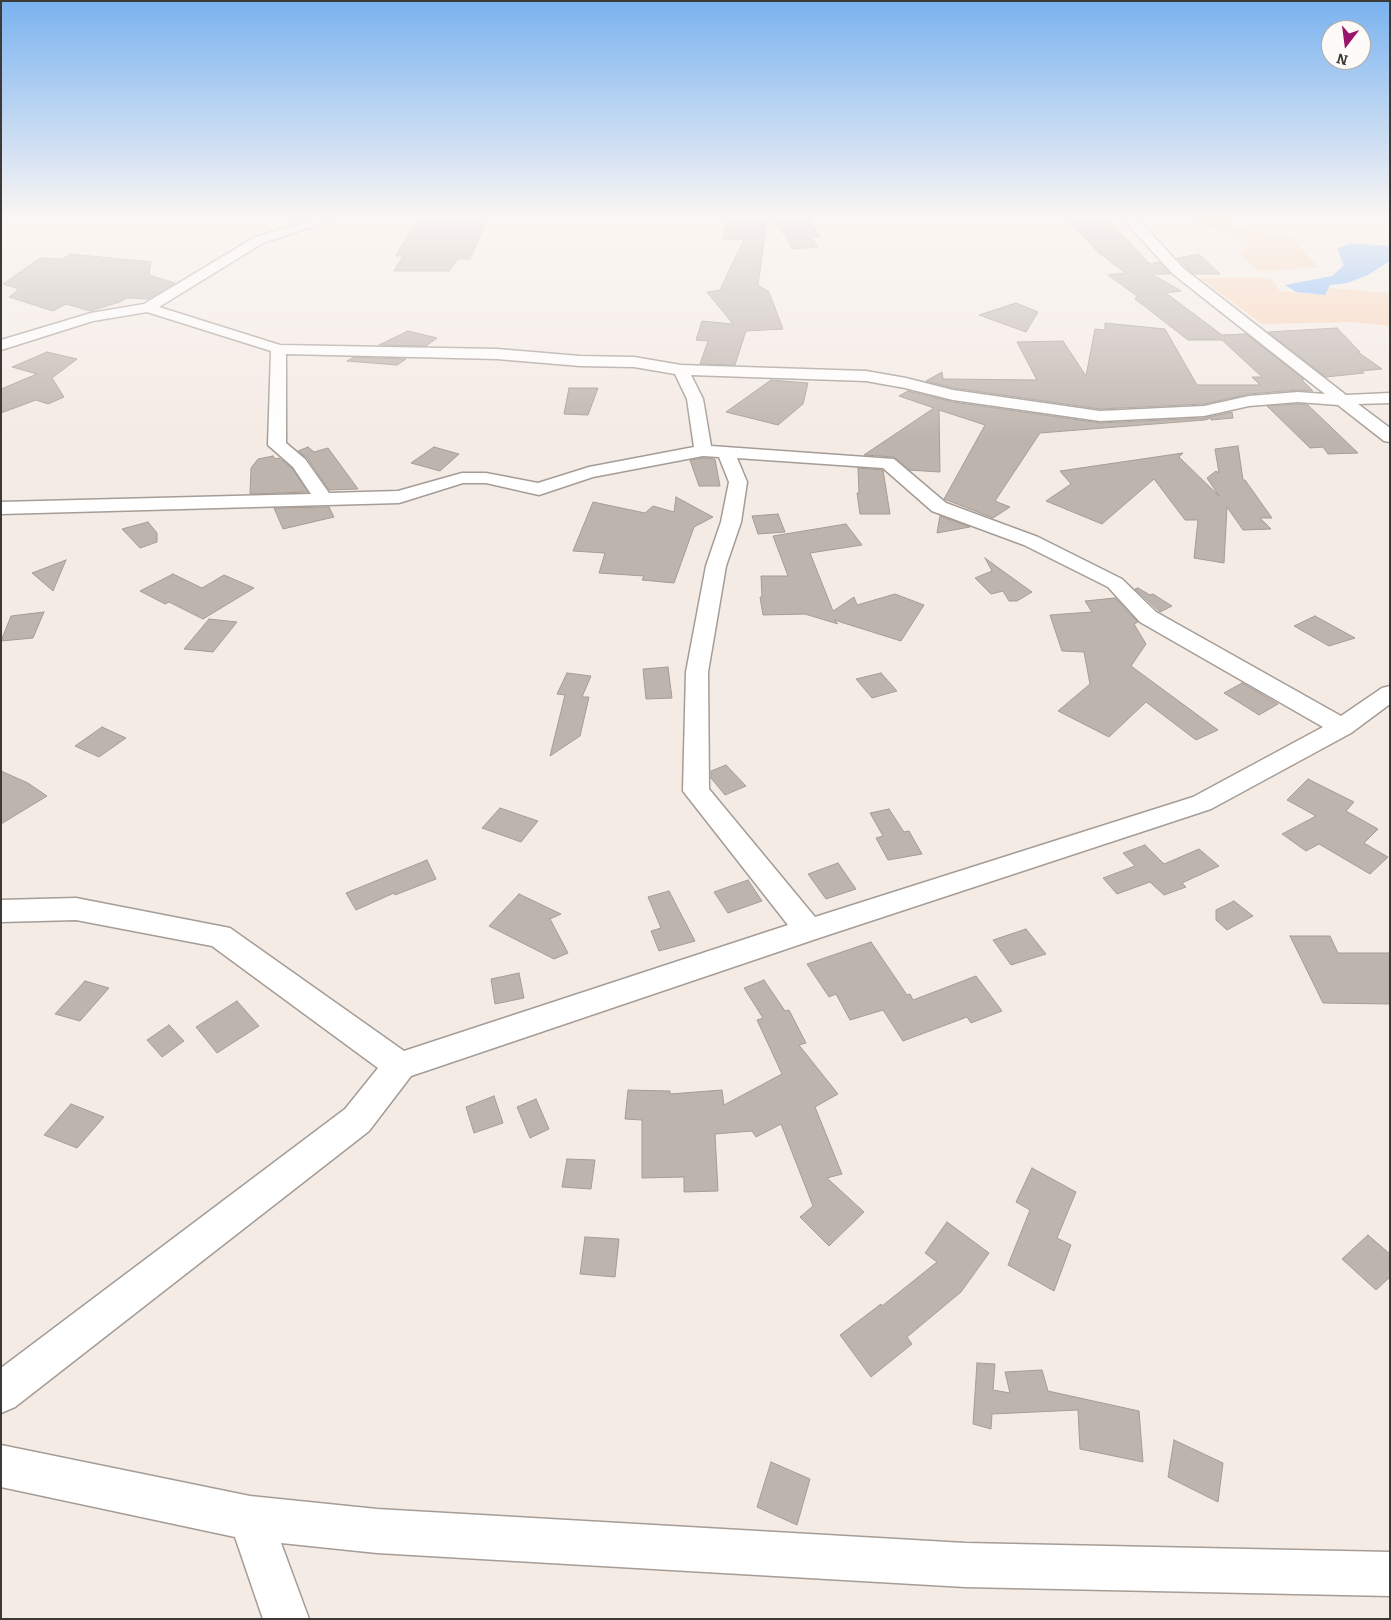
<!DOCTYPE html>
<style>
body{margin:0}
#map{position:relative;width:1391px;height:1620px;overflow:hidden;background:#f5ebe5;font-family:Bitter,serif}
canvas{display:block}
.frame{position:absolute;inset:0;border:2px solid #3c3936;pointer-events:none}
.north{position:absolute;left:1321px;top:20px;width:50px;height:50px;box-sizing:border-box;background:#fefaf7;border:1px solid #b0adaa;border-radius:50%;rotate:195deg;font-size:14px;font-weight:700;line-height:20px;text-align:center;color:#3c3936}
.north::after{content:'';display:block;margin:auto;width:18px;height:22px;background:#98156b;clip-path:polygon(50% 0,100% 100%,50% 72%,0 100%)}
</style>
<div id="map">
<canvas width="1391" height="1620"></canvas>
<div class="frame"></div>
<div class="north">N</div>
</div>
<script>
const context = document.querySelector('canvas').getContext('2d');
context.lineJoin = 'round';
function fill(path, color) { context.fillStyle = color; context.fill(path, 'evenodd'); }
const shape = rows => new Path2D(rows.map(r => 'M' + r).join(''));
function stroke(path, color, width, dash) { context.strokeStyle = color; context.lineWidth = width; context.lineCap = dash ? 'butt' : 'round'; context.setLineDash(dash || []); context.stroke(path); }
fill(shape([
 [1142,215,1232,215,1225,223,1252,232,1291,236,1319,268,1258,271,1239,254,1250,243,1200,223,1191,217,1145,219],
 [1200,278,1271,278,1280,291,1325,295,1328,288,1390,293,1390,326,1353,322,1262,324]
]), '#f8d2b8');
fill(shape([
 [1351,243,1389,246,1390,261,1368,275,1347,283,1330,285,1325,295,1296,292,1285,285,1332,276,1344,265,1337,249]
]), '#73b0fc');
const building = shape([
 [422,215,489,215,470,259,458,259,449,271,394,271,403,256,395,256,422,215],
 [728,215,768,215,758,285,769,292,783,329,746,331,735,365,700,364,708,341,696,340,702,321,733,324,707,292,720,290,744,239,723,239,728,215],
 [807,217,821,237,811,237,818,247,793,249,774,219,807,217],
 [1109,220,1150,264,1160,262,1171,274,1152,274,1181,291,1166,293,1222,335,1246,334,1304,379,1302,380,1313,391,1298,390,1249,394,1204,404,1100,409,953,388,926,381,942,372,943,379,1037,380,1017,342,1063,341,1086,376,1095,329,1105,330,1105,323,1165,329,1197,385,1260,385,1252,377,1262,377,1222,340,1188,340,1135,299,1137,296,1108,275,1125,273,1099,253,1069,221,1109,220],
 [71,254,151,262,149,275,175,283,148,299,127,298,120,302,90,311,66,304,53,311,9,297,19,289,3,284,40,258,62,259,71,254],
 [1199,254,1220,274,1193,274,1177,258,1199,254],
 [1016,303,1038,312,1026,332,979,315,1016,303],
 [1337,328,1360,352,1358,352,1382,369,1361,371,1364,373,1326,377,1268,332,1337,328],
 [408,331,437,338,426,346,379,345,408,331],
 [47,352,77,359,52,378,64,397,48,404,36,400,1,413,1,389,37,374,12,367,47,352],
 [354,357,406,359,397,365,347,361,354,357],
 [771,380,808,383,803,404,778,425,726,412,771,380],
 [569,388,598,388,588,415,564,414,569,388],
 [908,391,953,402,1100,423,1204,418,1232,412,1233,418,1211,420,1211,418,1205,420,1040,433,995,501,1010,507,993,518,944,499,985,425,939,410,940,472,909,470,894,457,864,455,934,408,899,396,908,391],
 [1298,404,1308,405,1358,453,1328,454,1323,447,1310,448,1267,406,1298,404],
 [1238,446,1243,480,1245,480,1272,518,1260,518,1271,529,1243,530,1227,507,1224,563,1194,558,1198,520,1185,520,1154,479,1102,524,1046,501,1071,484,1060,471,1183,453,1179,457,1219,496,1207,478,1216,471,1219,473,1215,449,1238,446],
 [308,447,314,452,328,448,358,489,329,490,307,458,298,451,308,447],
 [434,447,459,454,440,471,411,463,434,447],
 [273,456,275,459,279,458,292,468,308,492,250,494,251,468,258,459,273,456],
 [704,458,715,459,720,486,699,486,690,460,704,458],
 [858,468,883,470,890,514,860,514,857,493,859,493,858,468],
 [676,497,713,517,694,527,674,583,642,580,644,576,599,573,605,553,573,551,593,502,645,513,653,506,674,512,676,497],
 [329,507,334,517,283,529,274,508,329,507],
 [778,514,785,532,758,534,752,516,778,514],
 [940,516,970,527,937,533,940,516],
 [148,522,157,533,157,542,140,548,122,529,148,522],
 [846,524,862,545,810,553,833,611,854,597,857,605,895,594,924,605,901,641,834,620,838,624,805,614,763,615,760,597,762,597,761,576,788,576,773,536,846,524],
 [985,558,1000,569,1032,592,1017,601,1009,601,1003,591,991,594,975,578,992,571,985,558],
 [66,560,53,591,32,573,66,560],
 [173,574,202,588,224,575,254,588,203,619,169,602,165,604,140,591,173,574],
 [1138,588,1150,595,1153,594,1172,606,1160,612,1135,589,1138,588],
 [1115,598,1138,622,1134,624,1146,644,1131,666,1218,730,1196,740,1146,702,1109,737,1058,711,1090,684,1084,652,1062,651,1050,615,1092,612,1085,601,1115,598],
 [44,612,33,638,1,641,11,616,44,612],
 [1315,616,1355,638,1329,646,1294,626,1315,616],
 [209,619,237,622,213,652,184,649,209,619],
 [668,667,672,698,646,699,643,669,668,667],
 [567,673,591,676,582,697,589,697,580,736,550,756,565,695,557,694,567,673],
 [881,673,897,691,872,698,856,679,881,673],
 [1242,683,1258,692,1278,704,1259,715,1224,693,1242,683],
 [102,727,126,738,99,757,75,746,102,727],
 [726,765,746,786,725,795,711,778,711,771,726,765],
 [1,771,28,783,47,796,1,824,1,771],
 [1308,779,1354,802,1346,811,1378,829,1364,843,1388,857,1370,874,1319,844,1306,851,1282,834,1316,816,1287,800,1308,779],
 [500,808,538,821,521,842,482,828,500,808],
 [889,809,904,832,909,831,922,854,888,860,876,838,883,836,870,813,889,809],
 [1145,845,1164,864,1199,849,1219,866,1182,883,1186,887,1164,895,1150,882,1117,894,1103,878,1135,866,1123,853,1145,845],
 [427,860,436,879,395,895,394,893,356,910,346,893,427,860],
 [838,863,856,889,826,899,808,874,838,863],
 [748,880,762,901,728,913,714,892,748,880],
 [669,891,695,941,659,951,651,931,661,928,648,897,669,891],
 [519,894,561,914,550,919,568,953,554,959,489,926,519,894],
 [1234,901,1253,916,1227,930,1216,920,1216,910,1234,901],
 [1026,929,1046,954,1011,965,993,940,1026,929],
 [1290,936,1330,936,1338,953,1390,953,1390,1004,1323,1003,1290,936],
 [871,942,907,995,910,994,913,1000,976,976,1002,1011,971,1023,967,1017,903,1041,883,1010,850,1020,836,994,829,997,807,964,871,942],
 [519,973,524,998,495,1004,491,979,519,973],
 [764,980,785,1011,789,1010,806,1043,799,1045,838,1094,815,1107,842,1174,827,1178,864,1212,829,1246,800,1217,813,1206,781,1124,756,1137,752,1131,715,1134,718,1191,684,1192,684,1177,642,1178,642,1120,625,1119,628,1090,670,1091,670,1094,722,1090,724,1105,782,1074,757,1020,763,1018,744,988,764,980],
 [85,981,109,988,80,1021,55,1014,85,981],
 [237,1001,259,1026,217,1053,196,1027,237,1001],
 [169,1025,184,1041,162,1057,147,1040,169,1025],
 [494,1096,503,1123,474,1133,466,1107,494,1096],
 [536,1099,549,1129,530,1138,517,1107,536,1099],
 [71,1104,104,1117,77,1148,44,1135,71,1104],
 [567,1159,595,1160,591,1189,562,1187,567,1159],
 [1032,1168,1076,1192,1057,1238,1071,1245,1054,1291,1008,1265,1030,1210,1016,1202,1032,1168],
 [947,1222,989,1253,961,1292,907,1337,912,1344,871,1377,840,1335,881,1304,882,1306,937,1262,925,1253,947,1222],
 [1368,1235,1390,1254,1390,1277,1376,1290,1342,1259,1368,1235],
 [585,1237,619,1239,615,1277,580,1274,585,1237],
 [977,1363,995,1364,993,1390,1010,1393,1005,1372,1042,1370,1048,1391,1139,1411,1143,1462,1080,1449,1078,1410,992,1414,991,1429,973,1424,977,1363],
 [1174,1440,1223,1463,1218,1502,1168,1477,1174,1440],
 [771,1462,810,1479,797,1525,757,1507,771,1462]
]);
fill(building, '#beb4ae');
stroke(building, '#a59c96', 1);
const minor = shape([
 [327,215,347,215,263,243,159,307,280,345,497,349,580,356,634,357,681,365,866,371,906,378,953,390,1100,411,1204,406,1249,396,1298,392,1325,394,1173,274,1132,229,1122,215,1134,215,1183,268,1346,395,1390,393,1390,403,1358,404,1390,428,1390,442,1384,441,1338,405,1298,402,1249,406,1204,416,1100,421,953,400,905,388,866,381,691,375,703,399,711,446,894,459,946,503,1038,537,1122,579,1156,612,1341,716,1382,688,1390,686,1390,704,1351,733,1211,809,819,938,411,1076,369,1131,15,1407,1,1413,1,1368,345,1109,378,1068,212,946,76,920,1,922,1,900,76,898,230,928,404,1051,788,925,683,791,686,672,706,566,721,522,729,482,719,457,703,456,593,477,539,495,486,483,463,483,399,503,1,514,1,502,311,494,293,467,268,445,271,351,147,312,93,321,1,350,1,340,91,313,144,304,255,237,327,215],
 [286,354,497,359,580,366,634,367,675,374,687,399,694,447,589,467,538,483,486,473,462,473,398,491,329,493,305,459,286,443,286,354],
 [737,458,883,468,932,511,1024,545,1108,587,1140,622,1323,727,1193,797,815,917,709,789,708,672,726,566,741,522,747,482,737,458],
 [1,1445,250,1496,377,1509,965,1543,1390,1552,1390,1596,965,1587,377,1553,281,1543,309,1619,263,1619,235,1537,1,1487,1,1445]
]);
stroke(minor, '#a59c96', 3);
fill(minor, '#fff');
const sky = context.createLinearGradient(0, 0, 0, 442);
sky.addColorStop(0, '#79b2f0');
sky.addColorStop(0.49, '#faf6f3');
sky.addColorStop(1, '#faf6f300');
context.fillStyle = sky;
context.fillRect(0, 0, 1391, 442);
</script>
